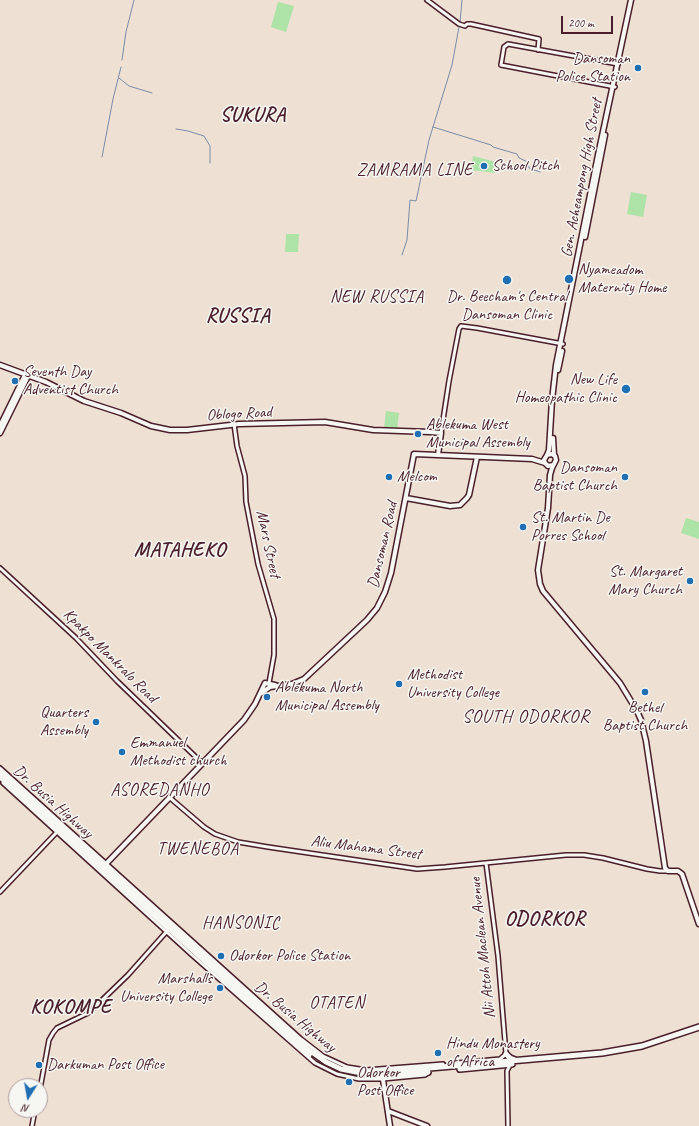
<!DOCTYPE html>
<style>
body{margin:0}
#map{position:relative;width:699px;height:1126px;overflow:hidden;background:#eee0d3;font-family:Caveat,sans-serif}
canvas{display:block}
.north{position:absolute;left:8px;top:1078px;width:40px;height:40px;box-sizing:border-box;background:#f6f6f2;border:1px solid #b1a0a2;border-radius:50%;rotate:191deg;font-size:11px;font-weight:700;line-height:16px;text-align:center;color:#4a1f2b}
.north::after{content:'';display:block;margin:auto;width:14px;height:18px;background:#1f6fb2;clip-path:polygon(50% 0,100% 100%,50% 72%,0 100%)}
.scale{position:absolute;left:561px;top:16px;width:52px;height:18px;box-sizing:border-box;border:2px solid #4a1f2b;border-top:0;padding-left:5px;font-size:12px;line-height:14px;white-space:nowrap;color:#4a1f2b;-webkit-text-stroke:3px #f6f6f2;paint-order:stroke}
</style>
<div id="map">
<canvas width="699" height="1126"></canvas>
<div class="north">N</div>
<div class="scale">200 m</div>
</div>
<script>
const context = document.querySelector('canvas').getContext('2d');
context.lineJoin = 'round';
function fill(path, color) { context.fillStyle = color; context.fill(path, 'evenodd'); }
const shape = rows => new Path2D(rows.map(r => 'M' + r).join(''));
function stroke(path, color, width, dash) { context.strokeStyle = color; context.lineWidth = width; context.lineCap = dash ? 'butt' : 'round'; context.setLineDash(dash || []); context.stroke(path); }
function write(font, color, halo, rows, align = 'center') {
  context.font = font + ' Caveat,sans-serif'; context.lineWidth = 3; context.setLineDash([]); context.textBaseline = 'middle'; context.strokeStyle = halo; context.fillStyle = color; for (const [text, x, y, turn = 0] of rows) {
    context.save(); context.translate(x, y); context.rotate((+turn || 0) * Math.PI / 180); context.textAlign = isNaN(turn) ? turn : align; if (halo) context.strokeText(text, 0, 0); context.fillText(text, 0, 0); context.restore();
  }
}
fill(shape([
 [278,2,294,6,286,32,271,27],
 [473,156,496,162,495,173,471,170],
 [631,192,647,195,643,217,627,214],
 [286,234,299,234,298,252,285,252],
 [386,411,399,413,397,430,384,429],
 [686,518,699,522,699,539,681,533]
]), '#ade3a6');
stroke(shape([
 [460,23,462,0],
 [122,60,126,32,134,0],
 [119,78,129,86,152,93],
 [433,127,475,140,491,145,493,147,517,154,519,158,528,162,529,168,540,172],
 [176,129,188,131,204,136,210,146,210,163],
 [102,157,113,99,121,67],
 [402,255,407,240,410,200,416,201,429,140,452,65,459,27]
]), '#798ca7', 1);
const minor = shape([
 [427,0,459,24,465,26,467,24,471,24,539,39,538,50],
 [615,87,501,65,504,47,508,44,618,64],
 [234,424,237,446,245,476,246,502,258,564,274,619,274,655,269,683],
 [441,433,449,381,459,329,461,326,477,328,563,344],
 [0,568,76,638,117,681,202,763],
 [0,768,301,1039,323,1056,347,1067,366,1070,443,1064],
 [3,783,192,955,315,1063,337,1074,359,1079,383,1079,425,1075,428,1073],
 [169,797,204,827,215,834,238,842,268,847,417,869,445,867,566,855,584,855,603,858,647,869,660,871,668,871],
 [0,892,57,832],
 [457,1063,500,1059,506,1054,498,956,486,863],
 [40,1089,49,1040,53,1033,57,1028,88,1013,99,1003,128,975,168,930],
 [32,1126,35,1110],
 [508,1126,507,1071,510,1065]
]);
const major = shape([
 [585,237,605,135],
 [0,365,46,382,84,401,121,413,151,426,170,430,187,430,239,424,325,422,373,430,430,432,441,433,438,455],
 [558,370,562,351],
 [0,426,25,375],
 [0,433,28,376],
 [553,438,554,455],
 [547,455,549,450,552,400,556,365,598,155,631,0],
 [553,465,548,466,545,463,544,460,547,455,552,454,555,456,556,460,552,468,550,475,548,508,538,570,540,584,543,591,620,683,637,711,641,720,646,741,665,868,668,871,678,871,682,874,699,924],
 [406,498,450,506,460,505,467,498,469,495,477,457],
 [260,694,270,687,292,684,304,679,367,620,377,608,385,592,391,573,414,454,532,459,545,463],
 [103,867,244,720,255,704,265,683,275,685],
 [382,1073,390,1126],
 [388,1111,427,1126]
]);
const highway = shape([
 [0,772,309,1050,326,1062,341,1069,356,1072,372,1073,602,1053,642,1046,699,1027],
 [0,777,309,1055],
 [506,1054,510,1058,515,1060],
 [460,1069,512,1064],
 [367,1077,428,1072]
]);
stroke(minor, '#4a1f2b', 6);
stroke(major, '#4a1f2b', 7);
stroke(highway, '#4a1f2b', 8);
stroke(minor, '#f6f6f2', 3);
stroke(major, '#f6f6f2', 4);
stroke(highway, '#f6f6f2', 5);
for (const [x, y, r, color] of [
 [638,68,4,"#1f6fb2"],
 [484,166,4,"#1f6fb2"],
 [569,279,5,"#1f6fb2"],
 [507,280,5,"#1f6fb2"],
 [15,381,4,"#1f6fb2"],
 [626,389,5,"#1f6fb2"],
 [418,434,4,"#1f6fb2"],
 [389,477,4,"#1f6fb2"],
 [625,477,4,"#1f6fb2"],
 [523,527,4,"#1f6fb2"],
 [690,581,4,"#1f6fb2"],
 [399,684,4,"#1f6fb2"],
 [645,692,4,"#1f6fb2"],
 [267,697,4,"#1f6fb2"],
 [96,722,4,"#1f6fb2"],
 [122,752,4,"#1f6fb2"],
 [221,956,4,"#1f6fb2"],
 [220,988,4,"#1f6fb2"],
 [438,1053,4,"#1f6fb2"],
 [39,1065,4,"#1f6fb2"],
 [349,1082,4,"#1f6fb2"]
]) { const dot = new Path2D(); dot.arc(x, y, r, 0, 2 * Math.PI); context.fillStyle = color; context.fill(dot); stroke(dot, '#f6f6f2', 1.5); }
write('16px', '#4a1f2b', '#f6f6f2', [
 ["Dansoman",630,59,"right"],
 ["Police Station",630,77,"right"],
 ["School Pitch",492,166],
 ["Nyameadom",578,270],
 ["Maternity Home",578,288],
 ["Dr. Beecham's Central",507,297,"center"],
 ["Dansoman Clinic",507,315,"center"],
 ["Seventh Day",23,372],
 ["Adventist Church",23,390],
 ["New Life",617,380,"right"],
 ["Homeopathic Clinic",617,398,"right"],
 ["Ablekuma West",426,425],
 ["Municipal Assembly",426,443],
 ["Dansoman",617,468,"right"],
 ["Baptist Church",617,486,"right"],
 ["Melcom",397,477],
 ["St. Martin De",531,518],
 ["Porres School",531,536],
 ["St. Margaret",682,572,"right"],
 ["Mary Church",682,590,"right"],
 ["Methodist",407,675],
 ["University College",407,693],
 ["Ablekuma North",275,688],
 ["Municipal Assembly",275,706],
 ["Bethel",645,708,"center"],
 ["Baptist Church",645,726,"center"],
 ["Quarters",88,713,"right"],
 ["Assembly",88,731,"right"],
 ["Emmanuel",130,743],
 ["Methodist church",130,761],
 ["Odorkor Police Station",229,956],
 ["Marshalls",212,979,"right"],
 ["University College",212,997,"right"],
 ["Hindu Monastery",446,1044],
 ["of Africa",446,1062],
 ["Darkuman Post Office",47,1065],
 ["Odorkor",357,1073],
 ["Post Office",357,1091]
], 'left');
write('16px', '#4a1f2b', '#f6f6f2', [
 ["Gen. Acheampong High Street",582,178,-79],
 ["Oblogo Road",239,414,-3],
 ["Mars Street",268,544,78],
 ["Dansoman Road",383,545,-77],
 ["Kpakpo Mankralo Road",110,656,45],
 ["Dr. Busia Highway",53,802,42],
 ["Aliu Mahama Street",366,848,7],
 ["Nii Attoh Maclean Avenue",483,948,-96],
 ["Dr. Busia Highway",295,1017,40]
]);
context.letterSpacing = '1px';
write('17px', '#4a1f2b', '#f6f6f2', [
 ["ZAMRAMA LINE",415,171],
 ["NEW RUSSIA",377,298],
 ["ASOREDANHO",160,791],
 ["TWENEBOA",198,850],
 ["HANSONIC",241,924],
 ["OTATEN",337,1004]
]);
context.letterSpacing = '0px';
context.letterSpacing = '1px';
write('18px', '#4a1f2b', '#f6f6f2', [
 ["SOUTH ODORKOR",526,717]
]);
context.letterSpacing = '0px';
context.letterSpacing = '1px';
write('bold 20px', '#4a1f2b', '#f6f6f2', [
 ["SUKURA",253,116],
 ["RUSSIA",238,317],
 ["MATAHEKO",180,551],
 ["ODORKOR",545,920],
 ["KOKOMPE",71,1008]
]);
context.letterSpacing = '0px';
</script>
